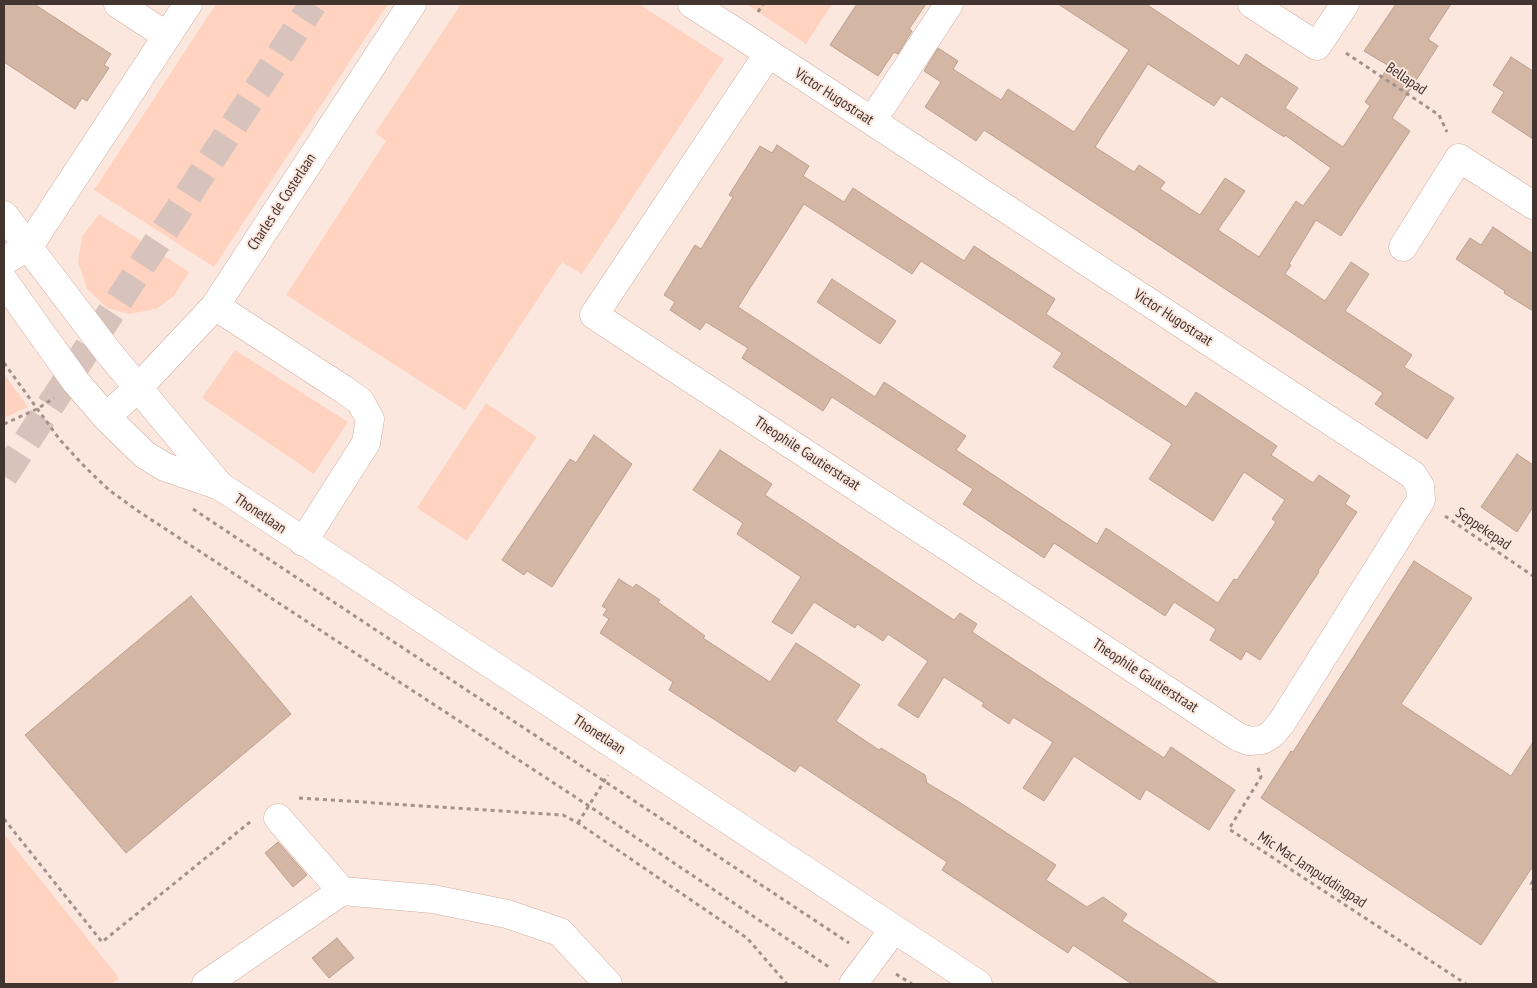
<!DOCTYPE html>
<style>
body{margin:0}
#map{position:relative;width:1537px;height:988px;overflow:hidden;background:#fce7df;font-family:"PT Sans Narrow",sans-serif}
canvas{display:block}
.frame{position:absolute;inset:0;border:5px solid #42342f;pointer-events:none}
</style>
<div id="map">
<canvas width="1537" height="988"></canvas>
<div class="frame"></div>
</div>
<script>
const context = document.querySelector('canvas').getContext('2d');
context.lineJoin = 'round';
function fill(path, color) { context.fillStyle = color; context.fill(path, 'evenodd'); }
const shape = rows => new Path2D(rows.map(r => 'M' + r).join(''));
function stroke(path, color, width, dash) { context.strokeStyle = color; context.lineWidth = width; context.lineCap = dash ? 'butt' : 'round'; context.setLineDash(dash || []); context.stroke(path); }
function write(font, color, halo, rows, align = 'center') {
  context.font = font + ' "PT Sans Narrow",sans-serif'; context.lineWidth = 4; context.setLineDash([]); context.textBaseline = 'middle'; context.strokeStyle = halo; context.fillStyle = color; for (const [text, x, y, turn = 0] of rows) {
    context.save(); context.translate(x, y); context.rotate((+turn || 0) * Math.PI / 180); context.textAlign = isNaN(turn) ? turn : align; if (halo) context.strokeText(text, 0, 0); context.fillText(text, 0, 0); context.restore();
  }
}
fill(shape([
 [216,4,388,4,214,267,94,190],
 [461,4,639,4,724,59,582,274,562,262,465,410,286,295,386,141,375,133],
 [746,4,832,4,806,44],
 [99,214,189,272,174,296,156,309,129,314,107,308,87,289,78,262,82,237],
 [235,350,348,422,314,474,202,398],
 [4,374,28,407,4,418],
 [486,403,537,437,467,541,417,508],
 [4,834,119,978,112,984,4,984]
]), '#ffd3c0');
const building = shape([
 [4,4,34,4,111,54,104,65,109,68,87,101,82,98,75,109,4,62,4,4],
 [857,4,926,4,909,29,912,31,898,54,894,52,878,76,830,45,857,4],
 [1058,4,1146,4,1239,66,1246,54,1298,88,1285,108,1343,147,1370,106,1365,102,1389,66,1364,51,1396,4,1451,4,1428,39,1438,46,1392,118,1410,131,1341,236,1316,220,1289,264,1291,265,1285,274,1325,301,1351,262,1369,274,1345,311,1412,355,1404,367,1454,398,1427,439,1375,404,1383,393,984,130,976,141,925,107,941,82,924,71,938,48,958,61,953,69,1001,100,1008,89,1074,132,1129,50,1058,4],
 [1148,64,1214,106,1221,96,1284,137,1285,135,1331,168,1303,206,1296,201,1259,257,1218,230,1245,191,1225,178,1200,215,1160,189,1165,182,1139,165,1134,172,1095,147,1148,64],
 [1511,57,1533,71,1533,139,1492,112,1504,92,1493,85,1511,57],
 [777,145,809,166,803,176,844,202,853,188,964,261,974,246,1055,299,1046,314,1186,407,1196,392,1277,446,1271,455,1313,483,1319,475,1350,496,1345,504,1357,512,1318,571,1319,572,1308,588,1260,660,1246,651,1241,660,1210,640,1216,629,1174,602,1165,616,1054,543,1044,558,963,504,973,489,832,397,823,411,742,358,748,348,706,322,700,330,670,310,675,302,664,295,695,245,701,249,733,197,729,195,760,146,772,153,777,145],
 [804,204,912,274,921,261,1062,353,1053,367,1172,444,1149,479,1213,521,1244,472,1285,500,1272,519,1276,522,1237,580,1234,579,1218,603,1106,528,1097,544,956,450,966,436,884,382,875,397,738,307,804,204],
 [1493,227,1533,254,1533,311,1504,293,1505,291,1456,259,1470,238,1481,245,1493,227],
 [832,279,896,321,880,344,817,302,832,279],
 [594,435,632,464,552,587,527,571,524,575,502,560,570,459,576,463,594,435],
 [720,450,772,484,765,495,812,526,954,620,960,613,977,624,972,632,1164,758,1171,747,1235,790,1209,830,1146,789,1140,800,1074,756,1044,801,1023,788,1053,742,1013,717,1009,724,982,706,984,703,944,677,918,718,898,705,928,661,888,634,883,641,857,624,855,628,814,602,792,634,772,622,801,577,737,534,743,523,693,490,720,450],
 [1517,454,1533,465,1533,507,1517,532,1481,507,1517,454],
 [1414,561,1472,598,1401,704,1511,776,1533,742,1533,866,1481,945,1261,798,1291,751,1293,752,1414,561],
 [619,579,633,588,636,584,660,600,658,602,705,636,703,638,770,682,796,643,824,661,860,685,836,721,879,750,881,748,925,775,927,783,959,802,1056,865,1046,880,1087,907,1103,897,1127,914,1122,921,1219,984,1132,984,1073,945,1068,953,942,870,947,862,800,765,795,772,669,690,673,682,600,633,609,619,603,615,607,609,602,606,619,579],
 [191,596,291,714,126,853,25,735,191,596],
 [278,842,307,875,293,887,265,853,278,842],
 [337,938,354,958,329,978,312,958,337,938]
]);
fill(building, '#d4b6a4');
stroke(building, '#bd9f8e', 1);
stroke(shape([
 [4,476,313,4]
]), '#d7c3bc', 28, [28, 14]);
const minor = shape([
 [118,4,167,36],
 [692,4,742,36,1413,475,1420,486,1421,500,1282,722,1272,734,1262,740,1249,741,1238,737,594,315,768,54],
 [1252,4,1317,46,1345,4],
 [872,121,949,4],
 [4,215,109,353,220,486],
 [1403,247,1459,158,1533,205],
 [4,261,29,246,188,4],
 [4,281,76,382,106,417,145,455,165,467,220,486,978,984],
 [215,306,343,389,360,401,370,419,366,443,303,542],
 [106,417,138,388,215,306,412,4],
 [278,818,342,891],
 [206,984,342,891,433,899,507,914,560,932,608,984],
 [853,984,894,929]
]);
stroke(minor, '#cfafa1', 29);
stroke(shape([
 [758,12,763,4],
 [1346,53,1439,115,1447,132],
 [4,363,60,440,85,467,109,490,138,511,589,806,829,967],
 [4,424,37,409,54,398],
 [193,509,849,943],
 [1445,516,1533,576],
 [1258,768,1261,777,1229,829,1466,984],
 [299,798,563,815,578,823,747,938,787,984],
 [4,819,102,942,250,822],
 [578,823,608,775],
 [1533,881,1531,884,1533,890],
 [896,974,912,984]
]), '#a3928b', 3, [4, 4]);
stroke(minor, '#fff', 28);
write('15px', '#42342f', '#fce7df', [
 ["Bellapad",1406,79,34],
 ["Victor Hugostraat",834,97,33],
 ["Charles de Costerlaan",282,202,-57],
 ["Victor Hugostraat",1173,318,33],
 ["Theophile Gautierstraat",807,454,33],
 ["Thonetlaan",260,514,34],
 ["Seppekepad",1483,529,34],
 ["Theophile Gautierstraat",1145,676,33],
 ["Thonetlaan",599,735,33],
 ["Mic Mac Jampuddingpad",1312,870,33]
]);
</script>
